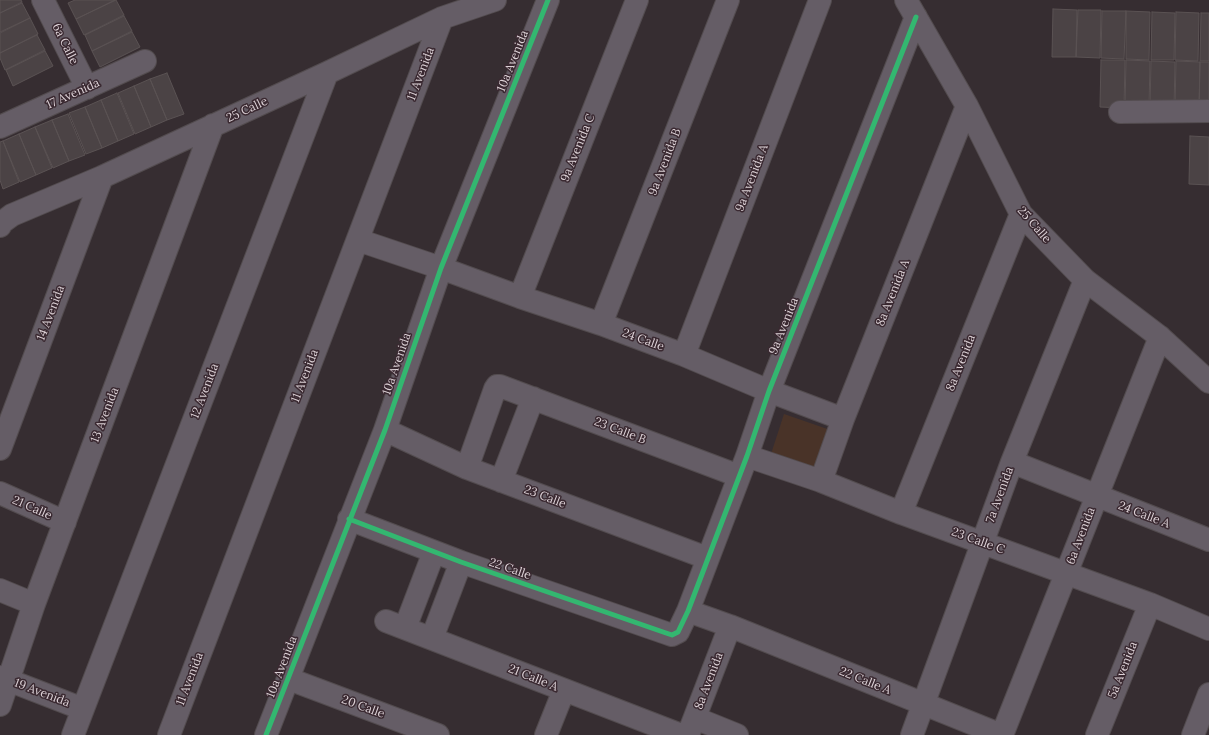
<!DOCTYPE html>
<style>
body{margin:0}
canvas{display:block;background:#362d31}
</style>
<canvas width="1209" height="735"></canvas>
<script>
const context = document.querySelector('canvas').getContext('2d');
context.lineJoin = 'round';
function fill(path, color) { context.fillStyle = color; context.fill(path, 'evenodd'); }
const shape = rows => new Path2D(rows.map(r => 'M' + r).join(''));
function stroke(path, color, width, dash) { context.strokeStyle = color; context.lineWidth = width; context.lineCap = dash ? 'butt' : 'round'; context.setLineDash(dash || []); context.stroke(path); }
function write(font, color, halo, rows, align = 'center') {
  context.font = font + ' Lora,serif'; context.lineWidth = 3; context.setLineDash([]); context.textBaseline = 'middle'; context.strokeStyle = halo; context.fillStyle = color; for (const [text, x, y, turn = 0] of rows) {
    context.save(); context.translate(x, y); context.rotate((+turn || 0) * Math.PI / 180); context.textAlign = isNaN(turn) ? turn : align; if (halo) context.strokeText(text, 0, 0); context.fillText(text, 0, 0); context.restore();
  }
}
fill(shape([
 [784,414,836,432,823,472,771,454]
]), '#493328');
const building = shape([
 [0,0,21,0,22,2,0,13,0,0],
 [75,0,115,0,76,19,68,3,75,0],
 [116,0,124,15,84,35,76,19,116,0],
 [22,3,30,18,0,32,0,13,22,3],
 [1053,9,1077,10,1076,57,1052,57,1053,9],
 [1078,10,1101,10,1100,58,1076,57,1078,10],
 [1102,11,1126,11,1124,59,1101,58,1102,11],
 [1126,11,1150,12,1149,60,1126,59,1126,11],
 [1152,12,1175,13,1174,60,1151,60,1152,12],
 [1176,12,1199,13,1198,61,1175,60,1176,12],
 [1201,13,1209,13,1209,61,1200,61,1201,13],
 [124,16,132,31,92,51,85,35,124,16],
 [30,18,38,34,0,53,0,33,30,18],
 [132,32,140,47,100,67,92,51,132,32],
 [37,35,45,50,5,70,0,58,0,53,37,35],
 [45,51,53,66,13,86,6,70,45,51],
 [1101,60,1125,60,1124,108,1100,107,1101,60],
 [1126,60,1150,61,1149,108,1125,108,1126,60],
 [1151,61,1175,62,1174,109,1150,109,1151,61],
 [1176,61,1200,62,1199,110,1175,109,1176,61],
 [1200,62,1209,62,1209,110,1199,109,1200,62],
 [167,73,184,114,167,120,150,79,167,73],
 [150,79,167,120,151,127,134,86,150,79],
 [134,86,151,127,135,134,118,93,134,86],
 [117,93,134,134,118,141,101,100,117,93],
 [101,100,118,141,102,148,85,107,101,100],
 [85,107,102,148,86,154,69,113,85,107],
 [68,114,85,155,69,161,52,120,68,114],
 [52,120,69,161,53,168,35,127,52,120],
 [35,127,52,168,36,175,19,134,35,127],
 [19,134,36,175,20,182,3,141,19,134],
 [1190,136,1209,137,1209,185,1189,184,1190,136],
 [3,141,19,182,3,189,0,180,0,142,3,141]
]);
fill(building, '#4b4345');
stroke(building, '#5a5253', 1);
const street = shape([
 [43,0,87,88],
 [906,0,967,106,1021,214,1085,280,1160,337,1209,382],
 [1120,112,1209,111],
 [0,127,145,61],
 [0,226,1,223,12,215,102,177,327,73,442,18,495,0],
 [358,240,441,268,520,297,601,324,684,355,769,391,843,419],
 [520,297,637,0],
 [601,324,728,0],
 [684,355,820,0],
 [385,430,467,468,707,558],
 [0,449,102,177],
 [747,456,821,481,901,513,1150,604,1209,629],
 [1012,462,1209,540],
 [467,468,495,389,497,386,500,386,739,476],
 [501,481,533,398],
 [821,481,843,419,967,106],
 [0,493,65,522],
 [901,513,1021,214],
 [349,519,461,562,666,633,672,635,678,632,688,611,747,456,769,391,916,17],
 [0,590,34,604],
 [688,611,730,626,1001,735],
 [386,621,681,735],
 [405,628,434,552],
 [432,638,461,562],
 [0,677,83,709],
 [289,679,438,735],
 [0,705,34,604,213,125],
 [695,718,737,735],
 [73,735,327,73],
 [169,735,442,18],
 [266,735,385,430,441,268,548,0],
 [546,735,564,690],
 [688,735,730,626],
 [912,735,1012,462,1085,280],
 [1002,735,1160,337],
 [1097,735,1150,604],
 [1193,735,1209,694]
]);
stroke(street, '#534c4f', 24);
stroke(street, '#655d66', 22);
stroke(shape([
 [349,519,461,562,666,633,672,635,678,632,688,611,747,456,769,391,916,17],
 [266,735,385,430,441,268,548,0]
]), '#33b770', 5);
write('12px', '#ddd2d7', '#3a2931', [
 ["6a Calle",65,44,64],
 ["10a Avenida",513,61,-68],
 ["11 Avenida",421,74,-69],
 ["17 Avenida",73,94,-24],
 ["25 Calle",247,110,-25],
 ["9a Avenida C",578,148,-68],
 ["9a Avenida B",665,162,-69],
 ["9a Avenida A",752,178,-69],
 ["25 Calle",1034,225,49],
 ["8a Avenida A",893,293,-68],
 ["14 Avenida",51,313,-69],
 ["9a Avenida",784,326,-68],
 ["24 Calle",643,340,20],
 ["8a Avenida",961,363,-68],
 ["10a Avenida",397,364,-71],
 ["11 Avenida",305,376,-69],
 ["12 Avenida",205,391,-69],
 ["13 Avenida",105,415,-69],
 ["23 Calle B",620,431,21],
 ["7a Avenida",1000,495,-70],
 ["23 Calle",545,497,21],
 ["21 Calle",32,508,24],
 ["24 Calle A",1144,515,21],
 ["6a Avenida",1081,536,-69],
 ["23 Calle C",978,541,20],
 ["22 Calle",510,569,19],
 ["10a Avenida",282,667,-69],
 ["5a Avenida",1123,670,-68],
 ["21 Calle A",533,678,22],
 ["11 Avenida",190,679,-69],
 ["8a Avenida",709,681,-69],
 ["22 Calle A",865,681,22],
 ["19 Avenida",42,693,21],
 ["20 Calle",363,707,20]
]);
</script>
